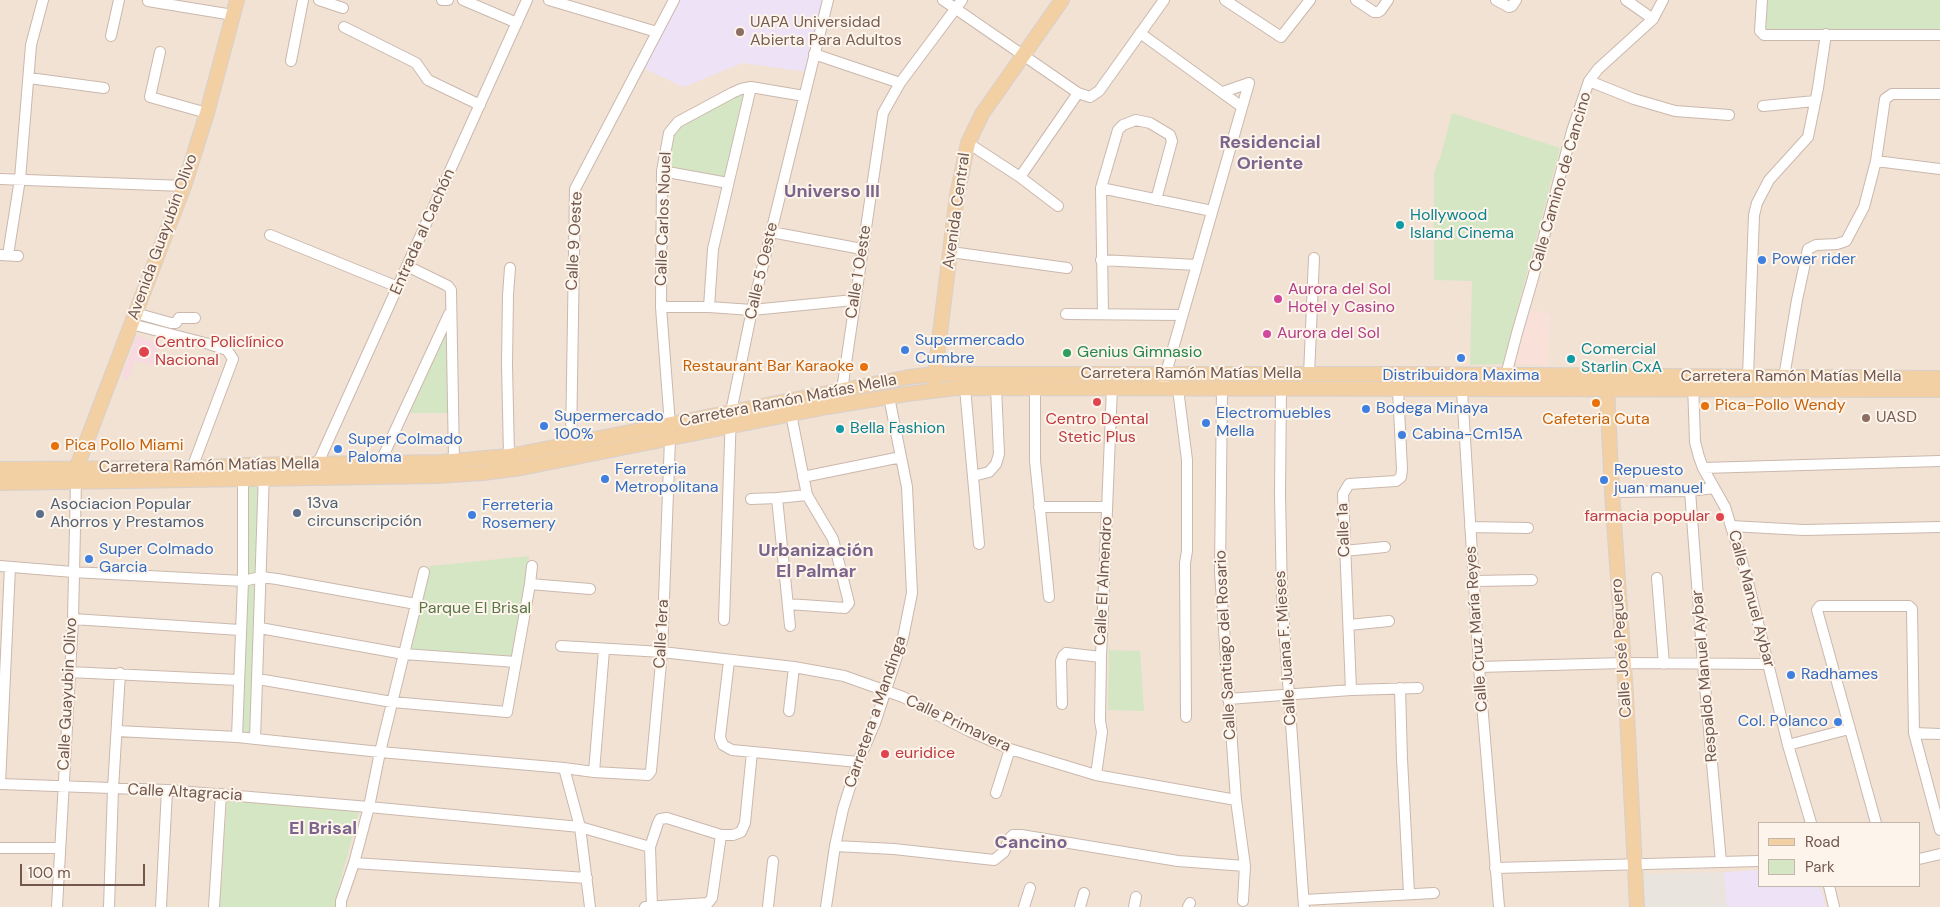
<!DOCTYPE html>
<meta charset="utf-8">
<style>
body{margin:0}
#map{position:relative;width:1940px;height:907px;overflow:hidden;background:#faf0e5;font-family:"DM Sans",sans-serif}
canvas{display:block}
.legend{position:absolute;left:1758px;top:822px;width:162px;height:65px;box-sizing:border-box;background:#fdf5eb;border:1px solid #c5b6ac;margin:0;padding:6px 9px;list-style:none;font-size:15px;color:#71574d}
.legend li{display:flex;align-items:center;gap:10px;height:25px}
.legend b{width:25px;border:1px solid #c5b6ac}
.scale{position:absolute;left:20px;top:864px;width:125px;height:22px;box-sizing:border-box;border:2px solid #71574d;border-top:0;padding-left:6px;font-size:15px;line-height:18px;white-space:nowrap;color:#71574d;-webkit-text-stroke:4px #fdf5eb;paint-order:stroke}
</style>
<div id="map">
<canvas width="1940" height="907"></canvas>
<ul class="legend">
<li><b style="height:6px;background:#f3cfa4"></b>Road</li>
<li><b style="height:14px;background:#d5e6c5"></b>Park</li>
</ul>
<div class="scale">100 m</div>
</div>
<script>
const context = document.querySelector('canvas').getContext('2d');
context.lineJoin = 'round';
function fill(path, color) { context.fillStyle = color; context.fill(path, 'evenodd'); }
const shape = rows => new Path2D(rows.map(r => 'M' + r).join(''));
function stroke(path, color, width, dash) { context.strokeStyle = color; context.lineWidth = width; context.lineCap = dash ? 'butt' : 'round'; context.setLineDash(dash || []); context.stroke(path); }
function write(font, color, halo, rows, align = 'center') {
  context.font = font + ' "DM Sans",sans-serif'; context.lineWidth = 4; context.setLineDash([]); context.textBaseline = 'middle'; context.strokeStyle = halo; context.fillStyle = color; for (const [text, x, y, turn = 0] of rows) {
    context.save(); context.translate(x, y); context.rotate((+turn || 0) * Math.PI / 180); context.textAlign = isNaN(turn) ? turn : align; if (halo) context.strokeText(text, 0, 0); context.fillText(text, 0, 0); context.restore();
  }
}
fill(shape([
 [0,0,1940,0,1940,907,0,907],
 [1759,823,1919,823,1919,886,1759,886]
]), '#f1e2d4');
fill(shape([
 [1530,310,1551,314,1548,366,1515,363]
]), '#f9e1da');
fill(shape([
 [1724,872,1727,907,1644,907,1642,874]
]), '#eae4df');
fill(shape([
 [680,0,826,0,808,72,742,63,684,87,643,68],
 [1759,870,1759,886,1820,886,1826,907,1727,907,1724,872]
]), '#ede2f6');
fill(shape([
 [137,335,160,345,152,366,135,360,128,380,122,377]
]), '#f7d9df');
fill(shape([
 [1767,0,1940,0,1940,30,1766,32],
 [747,91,726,177,666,166,669,138,693,112],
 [1452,113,1560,148,1503,364,1470,365,1472,281,1434,280,1434,173,1441,155],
 [449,325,449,413,410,413],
 [260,485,252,732,241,732,248,486],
 [529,556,515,658,409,650,430,566],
 [1109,650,1140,651,1144,711,1108,710],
 [227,799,360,809,335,901,335,907,220,907]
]), '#d5e6c5');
const minor = shape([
 [319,0,343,8],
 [442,0,448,0],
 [463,0,517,23],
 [549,0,657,32],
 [943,0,1078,93,1090,97,1099,91,1164,0],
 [1225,0,1281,37,1310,0],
 [1356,0,1374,12,1378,12,1381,10,1388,0],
 [1496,0,1509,7,1512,6,1516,0],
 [1626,0,1653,19],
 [1762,0,1760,31,1764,35,1940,35],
 [148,1,233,15],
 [344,27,416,63,428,80,480,105],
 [1140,33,1242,107],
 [111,36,119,0],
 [160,52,150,97,207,113],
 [814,54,900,83],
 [291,61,303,0],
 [29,78,104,88],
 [1589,81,1634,99,1675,111,1729,115],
 [1223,92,1249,83],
 [1763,106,1815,101],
 [968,143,1020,177,1058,206],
 [1876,161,1940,169],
 [662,171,728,183],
 [1020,177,1078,93],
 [0,179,184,186],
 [1101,188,1212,211],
 [771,232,862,249],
 [270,235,398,287],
 [951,252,1067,268],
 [0,255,18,256],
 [8,255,20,179,31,45,43,0],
 [1101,260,1197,265],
 [407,266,448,286,451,290,454,461],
 [661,307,709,307,752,310,854,300],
 [709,307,713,249,751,87],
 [135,313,171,323,176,323,179,318,195,318],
 [1066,314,1182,315],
 [1103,314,1101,188,1118,130,1123,125,1136,120,1150,123,1170,135,1172,141,1156,200],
 [131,324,209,344,227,350,233,359,192,468],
 [1309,375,1314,258],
 [1748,376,1754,215,1757,203,1769,180,1808,137,1818,88,1826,34],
 [1784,377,1797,300,1808,249,1816,245,1837,244,1846,241,1864,207,1876,161,1885,99,1892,94,1940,94],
 [1164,380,1249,83],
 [1506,380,1506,375,1517,333,1533,278,1572,131,1589,81,1598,69,1653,19,1663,0],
 [1693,383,1695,442,1699,457,1703,468,1725,507,1747,578,1788,745,1811,823],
 [965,388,979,544],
 [1035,388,1035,461,1049,597],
 [1222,388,1220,572,1236,800,1245,866,1243,901],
 [1281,388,1280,495,1282,596,1304,907],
 [1178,389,1187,460,1187,551,1185,563,1186,717],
 [842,390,883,113,900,83,962,0],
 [1462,390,1479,667,1499,907],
 [670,425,661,307,662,171,669,133,678,122,732,93,741,89,751,87,804,96],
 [571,445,575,189,674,0],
 [509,456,507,364,508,295,510,268],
 [380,463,449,314],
 [1703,468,1940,461],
 [318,470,318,463,527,0],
 [973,476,989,472,996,464,999,454,996,388],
 [803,477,901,457],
 [1690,491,1703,664,1721,862],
 [1612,492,1690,491,1714,488],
 [777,498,790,626],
 [751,499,777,498,807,495],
 [1039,507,1107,507],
 [1731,526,1804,530,1940,527],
 [1470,527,1528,528],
 [1344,551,1385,547],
 [0,566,73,572,243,581,261,577,277,579,416,604],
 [10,567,0,784,167,790,369,807,354,863,341,901,341,907],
 [424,572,380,752,369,807,580,827,650,847],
 [1657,578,1664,664],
 [1475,581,1532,580],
 [530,584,590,589],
 [788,604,845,608,849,603,833,539,807,495,791,414],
 [73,619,240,630],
 [724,620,731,412,752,310,828,0],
 [1349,625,1389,621],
 [260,628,404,654,516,662],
 [561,646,662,652,794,667,844,676,903,697,969,731,1010,749,1096,775,1236,800],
 [729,661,720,737,723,745,732,750,858,762],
 [1479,667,1624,663,1769,664],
 [69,672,238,680],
 [258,679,392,702,507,712,530,584,532,566],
 [1400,688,1402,759,1409,893],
 [1351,690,1343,494,1349,484,1396,481,1401,477,1402,469,1398,390],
 [1228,699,1351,690,1418,688],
 [1062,704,1061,661,1063,656,1066,653,1101,657],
 [789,711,794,667],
 [117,731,237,737,380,752,564,768,594,772,648,775,651,771,662,652,670,439],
 [1914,733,1940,734],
 [237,737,243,581,243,465],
 [255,739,264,472],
 [1788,745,1849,729],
 [564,768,580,827,590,907],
 [594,772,604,650],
 [1096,775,1102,732,1100,721,1101,657,1112,387],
 [996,793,1010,749],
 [1876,823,1817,610,1820,606,1909,606,1912,609,1914,733,1940,830],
 [835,846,894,849,994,860,1004,852,1009,839,1013,835,1021,835,1178,861,1245,866],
 [0,848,59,848],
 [1919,859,1940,854],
 [354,863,587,878],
 [1495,868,1759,861],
 [1829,886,1834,907],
 [1304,900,1434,893],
 [57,907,73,619,76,481],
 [109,907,113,789,120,673],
 [161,907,167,790],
 [214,907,221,794],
 [645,907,708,903,712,898,721,835],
 [652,907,650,847,658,823,660,819,667,818,721,835,733,835,741,832,745,823,752,752],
 [768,907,773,861],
 [826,907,835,846,843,809,858,762,875,723,903,638,912,593,907,487,889,397],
 [1024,907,1030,888],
 [1080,907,1084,893],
 [1134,907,1136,897],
 [1188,907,1190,903]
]);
const major = shape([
 [934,382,957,195,968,143,982,114,1062,0],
 [1607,389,1612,492,1626,695,1637,907],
 [0,469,192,468,243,465,441,462,509,456,731,412,909,377,935,374,1392,374,1940,378],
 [76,477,76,469,184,186,207,113,237,0],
 [0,483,438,476,483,473,521,468,827,407,907,394,956,388,1940,390]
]);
stroke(minor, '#cbb8ad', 12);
stroke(major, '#d7d0cd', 16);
stroke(minor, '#fff', 10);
stroke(major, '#f3cfa4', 14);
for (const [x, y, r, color] of [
 [740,32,5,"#8d6e63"],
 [1400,225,5,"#0f9aa8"],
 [1762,260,5,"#3f7fe0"],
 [1278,299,5,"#d1479c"],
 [1267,334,5,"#d1479c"],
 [905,350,5,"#3f7fe0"],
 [144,352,6,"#e0444e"],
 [1067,353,5,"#2e9e5b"],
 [1461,358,5,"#3f7fe0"],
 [1571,359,5,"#0f9aa8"],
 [864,367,5,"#e8710a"],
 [1097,402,5,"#e0444e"],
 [1596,403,5,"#e8710a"],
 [1705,406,5,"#e8710a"],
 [1366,409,5,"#3f7fe0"],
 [1866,418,5,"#8d6e63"],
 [1206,423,5,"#3f7fe0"],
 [544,426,5,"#3f7fe0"],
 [840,429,5,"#0f9aa8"],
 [1402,435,5,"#3f7fe0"],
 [55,446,5,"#e8710a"],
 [338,449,5,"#3f7fe0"],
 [605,479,5,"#3f7fe0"],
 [1604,480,5,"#3f7fe0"],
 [297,513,5,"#5c6f8a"],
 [40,514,5,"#5c6f8a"],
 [472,515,5,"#3f7fe0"],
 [1720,517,5,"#e0444e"],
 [89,559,5,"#3f7fe0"],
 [1791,675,5,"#3f7fe0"],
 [1838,722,5,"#3f7fe0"],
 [885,754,5,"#e0444e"]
]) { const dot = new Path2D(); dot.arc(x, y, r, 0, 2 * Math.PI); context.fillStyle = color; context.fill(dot); stroke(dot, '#fdf5eb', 2); }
write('16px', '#785e54', '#fdf5eb', [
 ["UAPA Universidad",750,23],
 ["Abierta Para Adultos",750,41],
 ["UASD",1876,418]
], 'left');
write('16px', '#71574d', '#fdf5eb', [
 ["Calle Camino de Cancino",1561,182,-74],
 ["Avenida Central",957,211,-82],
 ["Calle Carlos Nouel",664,219,-88],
 ["Entrada al Cachón",423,232,-66],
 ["Avenida Guayubín Olivo",163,237,-70],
 ["Calle 9 Oeste",575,241,-87],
 ["Calle 5 Oeste",762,271,-77],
 ["Calle 1 Oeste",859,272,-81],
 ["Carretera Ramón Matías Mella",1191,374],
 ["Carretera Ramón Matías Mella",1791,377],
 ["Carretera Ramón Matías Mella",788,401,-11],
 ["Carretera Ramón Matías Mella",209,466,-1],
 ["Calle 1a",1344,530,-92],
 ["Calle El Almendro",1104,581,-87],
 ["Calle Manuel Aybar",1751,599,75],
 ["Calle Cruz María Reyes",1477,629,-94],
 ["Calle 1era",662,634,-87],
 ["Calle Santiago del Rosario",1226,645,-93],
 ["Calle Juana F. Mieses",1286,648,-94],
 ["Calle José Peguero",1622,648,-94],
 ["Respaldo Manuel Aybar",1705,676,-95],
 ["Calle Guayubin Olivo",68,694,-87],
 ["Carretera a Mandinga",876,712,-71],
 ["Calle Primavera",958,724,25],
 ["Calle Altagracia",185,793,3]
]);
write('16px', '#0d838f', '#fdf5eb', [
 ["Hollywood",1410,216],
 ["Island Cinema",1410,234],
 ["Comercial",1581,350],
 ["Starlin CxA",1581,368],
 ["Bella Fashion",850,429]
], 'left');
write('16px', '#366cbe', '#fdf5eb', [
 ["Power rider",1772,260],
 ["Supermercado",915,341],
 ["Cumbre",915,359],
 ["Distribuidora Maxima",1461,376,"center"],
 ["Bodega Minaya",1376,409],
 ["Electromuebles",1216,414],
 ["Mella",1216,432],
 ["Supermercado",554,417],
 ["100%",554,435],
 ["Cabina-Cm15A",1412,435],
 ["Super Colmado",348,440],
 ["Paloma",348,458],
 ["Ferreteria",615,470],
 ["Metropolitana",615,488],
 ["Repuesto",1614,471],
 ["juan manuel",1614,489],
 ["Ferreteria",482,506],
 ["Rosemery",482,524],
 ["Super Colmado",99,550],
 ["Garcia",99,568],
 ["Radhames",1801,675],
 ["Col. Polanco",1828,722,"right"]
], 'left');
write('16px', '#b23c85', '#fdf5eb', [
 ["Aurora del Sol",1288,290],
 ["Hotel y Casino",1288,308],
 ["Aurora del Sol",1277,334]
], 'left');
write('16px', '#be3a42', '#fdf5eb', [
 ["Centro Policlínico",155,343],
 ["Nacional",155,361],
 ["Centro Dental",1097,420,"center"],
 ["Stetic Plus",1097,438,"center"],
 ["farmacia popular",1710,517,"right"],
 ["euridice",895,754]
], 'left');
write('16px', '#27864d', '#fdf5eb', [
 ["Genius Gimnasio",1077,353]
], 'left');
write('16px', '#c56008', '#fdf5eb', [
 ["Restaurant Bar Karaoke",854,367,"right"],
 ["Pica-Pollo Wendy",1715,406],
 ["Cafeteria Cuta",1596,420,"center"],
 ["Pica Pollo Miami",65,446]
], 'left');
write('16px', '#4e5e75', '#fdf5eb', [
 ["13va",307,504],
 ["circunscripción",307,522],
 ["Asociacion Popular",50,505],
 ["Ahorros y Prestamos",50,523]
], 'left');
write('16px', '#587546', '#fdf5eb', [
 ["Parque El Brisal",475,609]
]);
write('bold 18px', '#7c658c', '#fdf5eb', [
 ["Residencial",1270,143],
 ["Oriente",1270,164],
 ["Universo III",832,192],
 ["Urbanización",816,551],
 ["El Palmar",816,572],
 ["El Brisal",323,829],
 ["Cancino",1031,843]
]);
</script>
